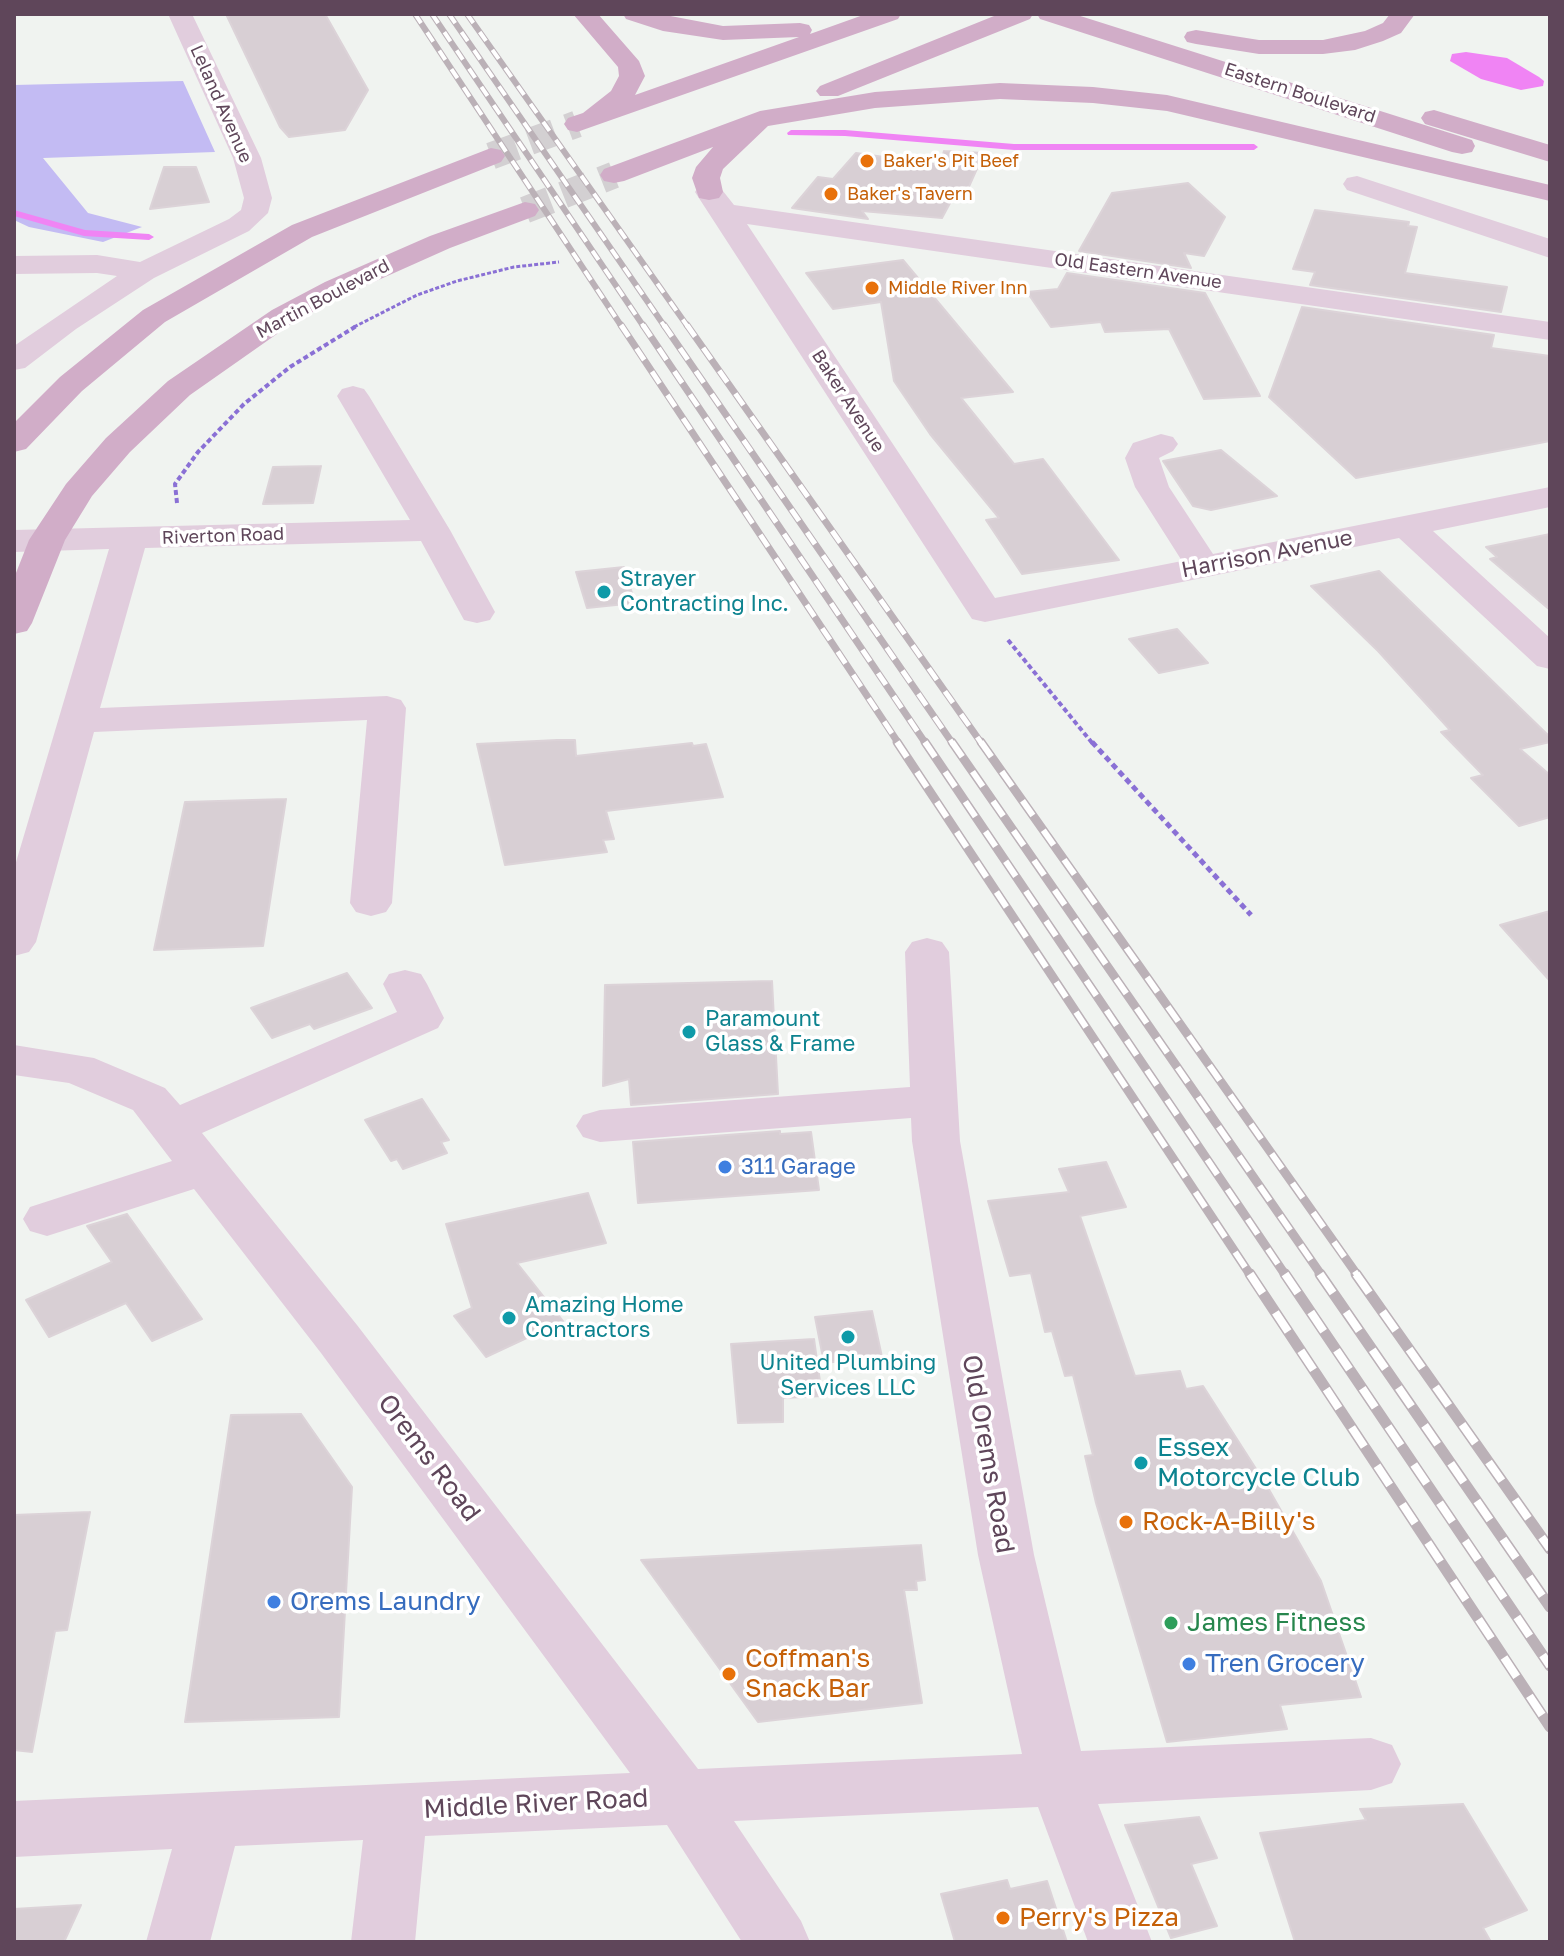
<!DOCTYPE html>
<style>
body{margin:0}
#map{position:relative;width:1564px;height:1956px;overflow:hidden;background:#f0f3f0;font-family:"Golos Text",sans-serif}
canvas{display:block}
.frame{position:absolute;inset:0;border:16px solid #5f465a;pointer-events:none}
</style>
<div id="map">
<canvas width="1564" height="1956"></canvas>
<div class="frame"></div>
</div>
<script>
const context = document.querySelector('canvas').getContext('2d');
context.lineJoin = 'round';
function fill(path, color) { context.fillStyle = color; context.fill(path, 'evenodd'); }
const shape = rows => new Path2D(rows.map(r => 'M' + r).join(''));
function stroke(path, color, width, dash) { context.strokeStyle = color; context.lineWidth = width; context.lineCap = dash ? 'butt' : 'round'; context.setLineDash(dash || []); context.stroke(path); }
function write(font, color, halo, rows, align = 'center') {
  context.font = font + ' "Golos Text",sans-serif'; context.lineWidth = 7; context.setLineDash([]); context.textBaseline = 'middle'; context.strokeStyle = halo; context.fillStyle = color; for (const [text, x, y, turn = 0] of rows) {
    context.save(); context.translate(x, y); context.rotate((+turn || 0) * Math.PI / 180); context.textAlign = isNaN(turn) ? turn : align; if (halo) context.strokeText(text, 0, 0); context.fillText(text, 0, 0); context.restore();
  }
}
fill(shape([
 [183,81,215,152,43,158,88,213,142,227,103,242,29,227,14,220,14,85]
]), '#c3bbf3');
fill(shape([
 [1466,52,1507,58,1539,77,1544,81,1543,86,1521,90,1481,79,1450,61,1452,54]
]), '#f084f4');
fill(shape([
 [791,130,845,130,1014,144,1254,144,1258,147,1254,150,1014,150,845,136,788,135,787,133,791,130],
 [14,210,85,230,149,234,154,237,149,240,84,236,14,216,14,210]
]), '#f084f4');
const building = shape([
 [226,14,325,14,368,90,345,130,289,137,280,127,226,14],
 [944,151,984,153,967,191,957,190,942,218,862,211,868,219,792,208,818,177,833,179,856,153,940,165,944,151],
 [164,167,196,167,209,202,150,209,164,167],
 [1188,183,1225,217,1204,256,1184,253,1191,268,1079,251,1112,193,1188,183],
 [1315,210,1409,222,1408,226,1417,227,1405,273,1507,287,1501,312,1310,285,1315,272,1293,269,1315,210],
 [903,260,1013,392,961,398,1014,464,1043,459,1119,560,1022,574,986,520,999,518,930,434,894,381,881,302,833,309,806,273,903,260],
 [1067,273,1205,293,1260,396,1204,399,1169,329,1105,332,1101,322,1051,327,1027,292,1058,289,1067,273],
 [1302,307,1494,335,1491,348,1550,356,1550,441,1356,478,1269,397,1302,307],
 [1221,450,1277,496,1211,510,1193,506,1163,461,1221,450],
 [321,466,313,503,263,504,273,467,321,466],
 [1550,534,1550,610,1490,559,1497,557,1486,547,1550,534],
 [624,567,635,603,587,608,576,572,624,567],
 [1379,571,1550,737,1550,742,1520,749,1550,775,1550,817,1519,826,1471,778,1483,775,1441,732,1450,730,1378,651,1311,586,1379,571],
 [1177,629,1208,663,1159,673,1129,639,1177,629],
 [557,740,575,740,576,756,692,743,693,746,706,744,723,797,606,811,614,839,603,840,607,852,505,865,477,744,557,740],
 [286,799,263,946,154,950,185,802,286,799],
 [1550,911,1550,981,1500,925,1550,911],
 [347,973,372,1008,314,1029,310,1024,272,1038,251,1008,347,973],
 [772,981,778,1094,631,1105,629,1079,603,1086,605,985,772,981],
 [422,1099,449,1140,441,1142,447,1153,403,1169,397,1159,391,1161,365,1120,422,1099],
 [780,1131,780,1134,811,1132,819,1190,638,1203,633,1142,780,1131],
 [1106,1162,1126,1207,1080,1216,1135,1376,1180,1371,1186,1389,1203,1386,1267,1486,1321,1581,1361,1697,1280,1705,1287,1729,1167,1742,1096,1503,1085,1456,1093,1455,1073,1375,1065,1376,1052,1331,1045,1332,1031,1273,1010,1276,988,1201,1069,1192,1059,1169,1106,1162],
 [588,1193,606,1243,517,1263,563,1321,486,1357,454,1316,472,1308,446,1224,588,1193],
 [127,1214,202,1319,152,1341,126,1303,49,1337,26,1300,112,1262,87,1226,127,1214],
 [872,1311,882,1357,824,1363,815,1317,872,1311],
 [814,1339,822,1396,783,1398,783,1422,738,1423,731,1344,814,1339],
 [301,1414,352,1487,339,1717,185,1722,231,1415,301,1414],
 [90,1512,67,1630,55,1631,32,1752,14,1750,14,1515,90,1512],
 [921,1545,925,1580,916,1581,917,1590,904,1590,922,1703,758,1722,641,1560,921,1545],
 [1463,1804,1527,1910,1483,1928,1491,1942,1295,1942,1260,1833,1366,1820,1360,1809,1463,1804],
 [1199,1817,1217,1858,1191,1864,1217,1926,1171,1938,1125,1825,1199,1817],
 [1007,1880,1010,1889,1047,1881,1067,1942,955,1942,941,1894,1007,1880],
 [81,1905,64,1942,14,1942,14,1909,81,1905]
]);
fill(building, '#d8cfd4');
stroke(building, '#dcd3d8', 2);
stroke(shape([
 [491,156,577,124],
 [525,210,614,175]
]), '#d3d0d2', 27, [27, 14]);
stroke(shape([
 [354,327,417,295,457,281,514,267,559,262]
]), '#8a70d5', 3, [4, 2]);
stroke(shape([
 [177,503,175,484,198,452,244,404,290,367,358,325],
 [1008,640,1093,744]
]), '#8a70d5', 4, [5, 3]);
stroke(shape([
 [1092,742,1251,915]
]), '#8a70d5', 5, [6, 4]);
fill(shape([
 [168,14,192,14,261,158,272,198,268,213,249,231,154,278,76,329,25,368,14,370,14,346,117,276,97,273,14,274,14,256,97,255,140,262,229,219,241,210,244,198,233,158,168,14],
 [1357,176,1550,239,1550,258,1347,190,1343,184,1347,178,1357,176],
 [709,184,719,186,734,205,1550,322,1550,340,747,224,995,598,1182,561,1135,487,1125,458,1133,443,1161,434,1173,437,1178,444,1173,451,1159,458,1169,487,1213,554,1550,487,1550,507,1433,531,1550,638,1550,669,1537,666,1399,538,985,622,972,619,695,192,699,186,709,184],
 [353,386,364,389,369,396,450,530,495,612,490,620,477,623,464,620,421,541,145,548,100,708,387,696,401,700,406,708,392,903,386,912,371,916,356,912,350,903,367,720,94,732,36,942,29,952,14,956,14,869,109,549,14,552,14,530,410,520,337,396,342,389,353,386],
 [927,938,942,942,949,952,960,1141,1034,1555,1081,1751,1371,1738,1392,1745,1401,1764,1392,1783,1371,1790,1098,1804,1152,1942,1088,1942,1038,1807,734,1821,801,1921,810,1942,742,1942,667,1825,425,1836,415,1942,351,1942,363,1840,235,1846,210,1942,146,1942,172,1849,14,1857,14,1801,630,1773,321,1353,194,1189,47,1236,30,1231,23,1219,30,1207,172,1161,133,1110,69,1083,14,1075,14,1045,94,1058,165,1088,180,1105,397,1012,383,984,389,974,405,970,421,974,427,984,444,1018,438,1028,202,1133,357,1325,698,1769,1022,1754,978,1555,912,1141,911,1118,600,1142,583,1137,576,1126,583,1115,600,1110,910,1087,905,952,912,942,927,938]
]), '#e1cddd');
fill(shape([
 [573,14,598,14,639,61,645,76,635,95,799,37,723,40,663,31,626,19,623,14,660,14,723,26,800,23,809,25,812,30,810,34,866,14,901,14,898,19,577,132,568,130,564,124,568,118,583,113,611,91,619,76,618,67,573,14],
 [999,14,1033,14,1030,19,838,96,820,96,816,91,820,86,999,14],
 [1037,14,1074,14,1472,140,1475,146,1472,152,1462,154,1452,152,1040,19,1037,14],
 [1390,14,1415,14,1401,33,1383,41,1355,50,1323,54,1259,54,1196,44,1187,42,1184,37,1187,32,1196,30,1259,40,1323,40,1365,31,1383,23,1390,14],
 [1000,83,1093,87,1167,95,1550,185,1550,201,1167,111,1093,103,1000,99,875,108,768,126,723,169,720,178,723,192,719,198,709,200,699,198,692,178,696,167,713,147,624,181,614,183,604,181,600,175,604,169,760,111,875,92,1000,83],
 [1434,110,1550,145,1550,162,1425,124,1421,118,1425,112,1434,110],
 [491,148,501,150,505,156,501,162,312,237,165,322,82,391,26,449,14,452,14,423,60,377,143,310,292,225,491,148],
 [525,202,535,204,539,210,535,216,450,248,347,294,294,322,190,395,130,452,92,496,65,540,32,623,27,631,14,634,14,578,29,540,66,484,106,438,168,381,272,310,325,282,430,236,525,202]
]), '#d1adc8');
const railFar3 = shape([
 [415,14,622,327],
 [432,14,644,327],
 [449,14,665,327],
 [467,14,688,327]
]);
const railFar2 = shape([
 [621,325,899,744],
 [643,325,926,744],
 [664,325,953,744],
 [687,325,982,744]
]);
const railFar1 = shape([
 [897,742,1251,1276],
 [925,742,1286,1276],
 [952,742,1322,1276],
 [981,742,1358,1276]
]);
const rail = shape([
 [1250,1274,1550,1727],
 [1285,1274,1550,1666],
 [1320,1274,1550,1607],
 [1356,1274,1550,1549]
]);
stroke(railFar3, '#bbb1b7', 6);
stroke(railFar2, '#bbb1b7', 7);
stroke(railFar1, '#bbb1b7', 9);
stroke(rail, '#bbb1b7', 11);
stroke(railFar3, '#fff', 4, [11]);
stroke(railFar2, '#fff', 5, [14]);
stroke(railFar1, '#fff', 6, [18]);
stroke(rail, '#fff', 8, [23]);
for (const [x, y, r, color] of [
 [867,161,8,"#e8710a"],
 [831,194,8,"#e8710a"],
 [872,288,8,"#e8710a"],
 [604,592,8,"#0f9aa8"],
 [689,1032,8,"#0f9aa8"],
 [725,1167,8,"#3f7fe0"],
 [509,1318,8,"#0f9aa8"],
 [848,1337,8,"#0f9aa8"],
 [1141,1463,8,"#0f9aa8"],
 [1126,1522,8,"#e8710a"],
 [274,1602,8,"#3f7fe0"],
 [1171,1623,8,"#2e9e5b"],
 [1189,1664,8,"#3f7fe0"],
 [729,1674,8,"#e8710a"],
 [1003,1918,8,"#e8710a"]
]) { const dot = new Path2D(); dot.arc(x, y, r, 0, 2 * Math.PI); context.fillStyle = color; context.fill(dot); stroke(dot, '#fff', 3); }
write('18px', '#5f465a', '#fff', [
 ["Eastern Boulevard",1300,93,18],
 ["Leland Avenue",221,104,66],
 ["Old Eastern Avenue",1138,271,8],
 ["Martin Boulevard",323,299,-28],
 ["Baker Avenue",848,401,57],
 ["Riverton Road",223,536,-2]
]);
write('18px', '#c56008', '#fff', [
 ["Baker's Pit Beef",883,161],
 ["Baker's Tavern",847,194],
 ["Middle River Inn",888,288]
], 'left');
write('22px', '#5f465a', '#fff', [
 ["Harrison Avenue",1267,554,-11]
]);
write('22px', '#0d838f', '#fff', [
 ["Strayer",620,579],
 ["Contracting Inc.",620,604],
 ["Paramount",705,1019],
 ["Glass & Frame",705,1044],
 ["Amazing Home",525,1305],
 ["Contractors",525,1330],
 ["United Plumbing",848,1363,"center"],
 ["Services LLC",848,1388,"center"]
], 'left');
write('22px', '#366cbe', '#fff', [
 ["311 Garage",741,1167]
], 'left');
write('26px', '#0d838f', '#fff', [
 ["Essex",1157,1448],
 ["Motorcycle Club",1157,1478]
], 'left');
write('26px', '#5f465a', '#fff', [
 ["Old Orems Road",988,1454,80],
 ["Orems Road",429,1458,53],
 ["Middle River Road",536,1804,-3]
]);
write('26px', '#c56008', '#fff', [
 ["Rock-A-Billy's",1142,1522],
 ["Coffman's",745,1659],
 ["Snack Bar",745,1689],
 ["Perry's Pizza",1019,1918]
], 'left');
write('26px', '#366cbe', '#fff', [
 ["Orems Laundry",290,1602],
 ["Tren Grocery",1205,1664]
], 'left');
write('26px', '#27864d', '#fff', [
 ["James Fitness",1187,1623]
], 'left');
</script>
